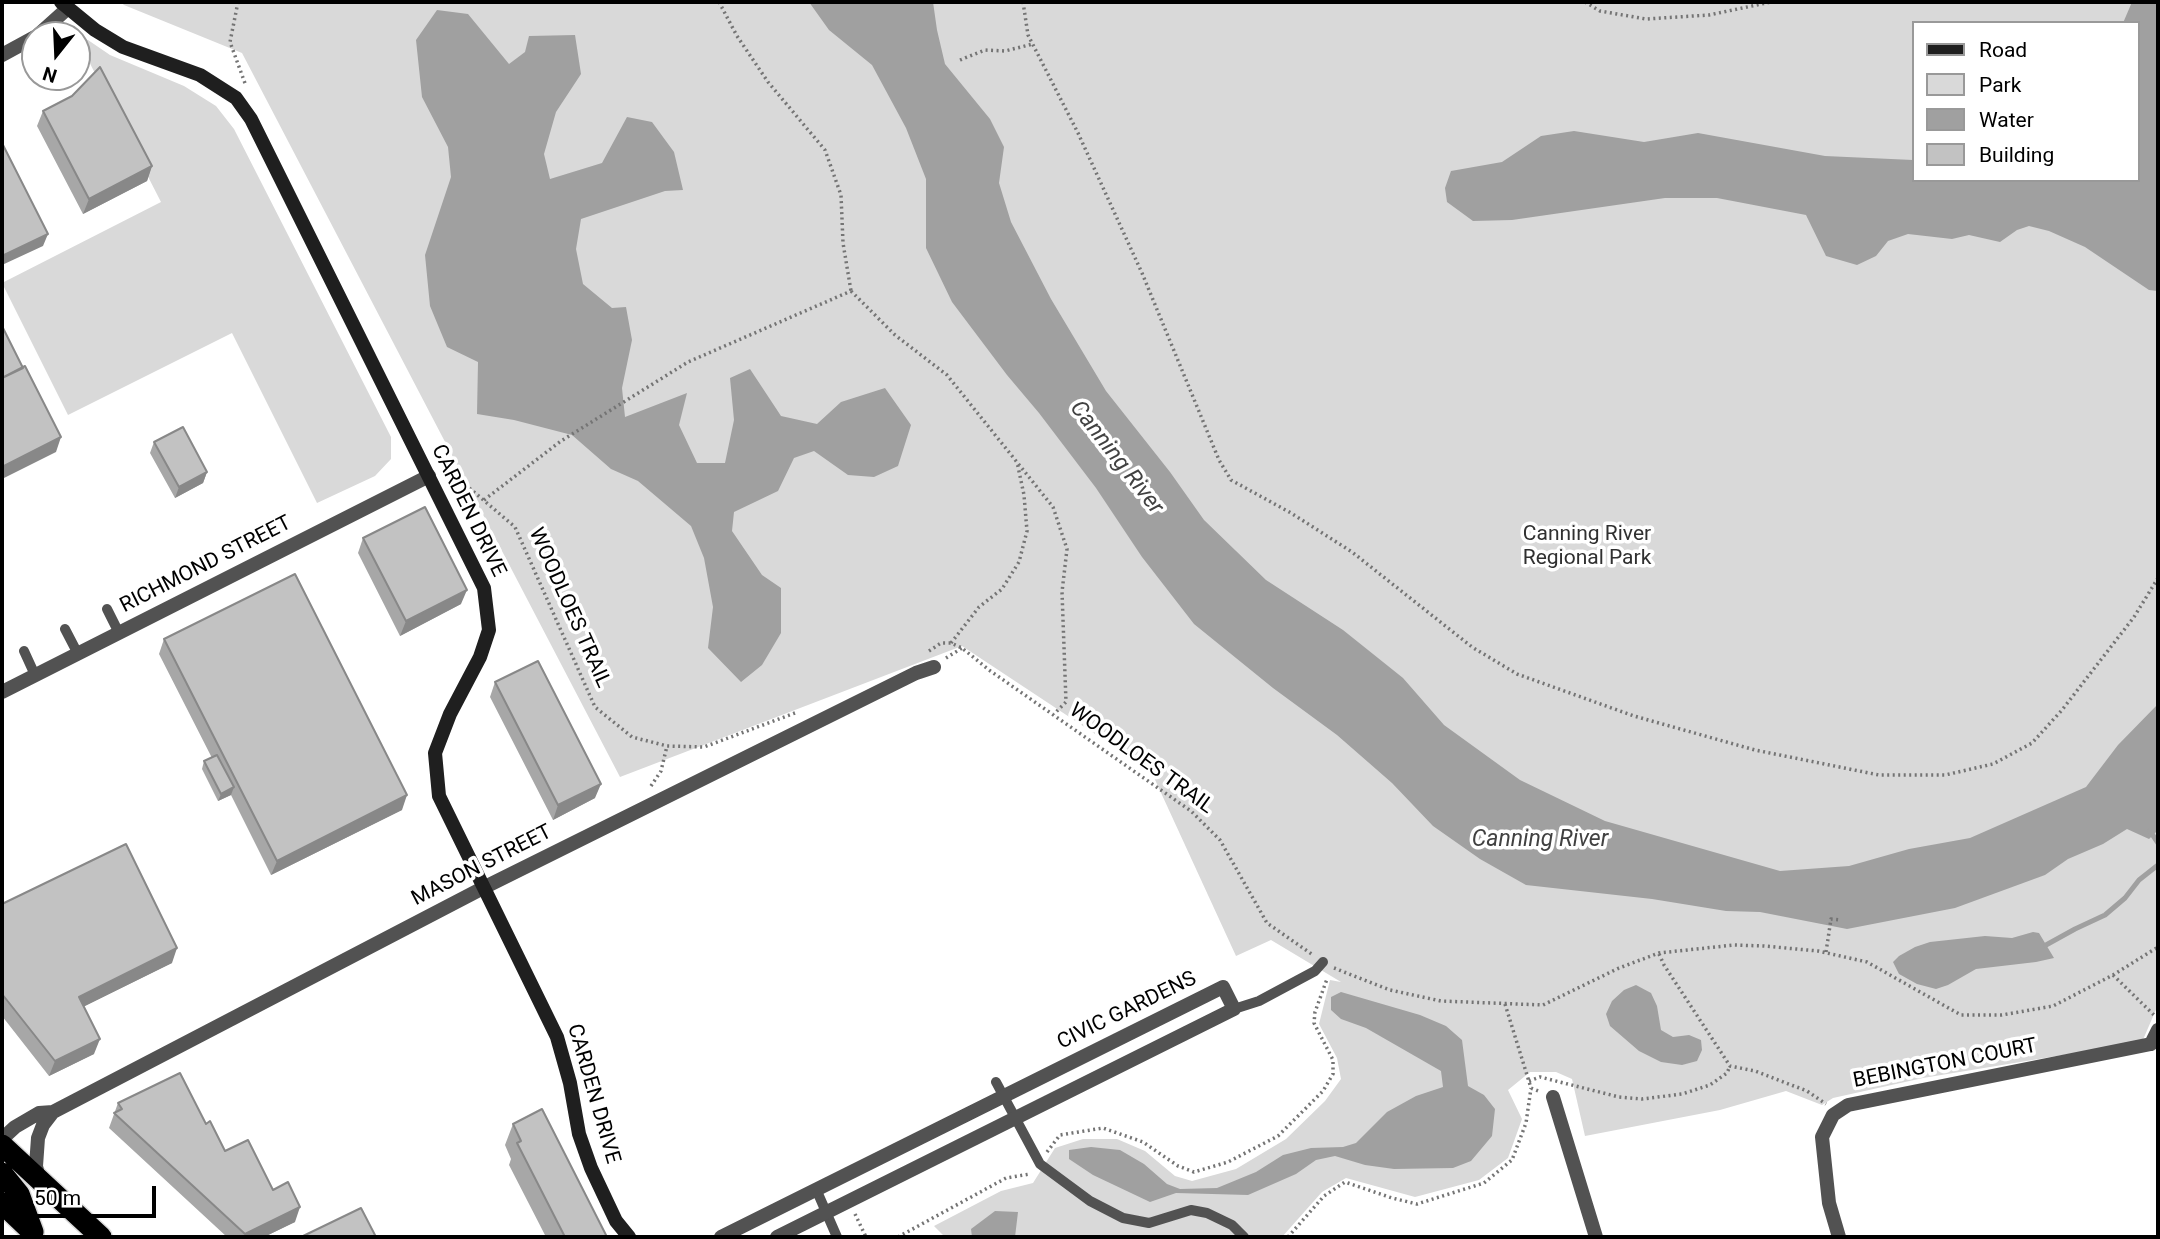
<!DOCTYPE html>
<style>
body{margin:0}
#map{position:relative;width:2160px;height:1239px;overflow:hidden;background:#fff;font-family:Roboto,sans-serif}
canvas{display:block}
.frame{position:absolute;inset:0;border:4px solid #000;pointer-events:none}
.legend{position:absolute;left:1912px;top:21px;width:228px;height:161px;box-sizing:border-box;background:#fff;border:2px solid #999;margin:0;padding:9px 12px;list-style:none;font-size:21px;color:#000}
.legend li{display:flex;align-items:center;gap:14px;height:35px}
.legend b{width:35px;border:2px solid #999}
.north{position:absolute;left:21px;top:21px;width:70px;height:70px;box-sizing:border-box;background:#fff;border:2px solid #999;border-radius:50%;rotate:198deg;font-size:19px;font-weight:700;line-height:28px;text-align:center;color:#000}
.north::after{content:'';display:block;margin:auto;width:24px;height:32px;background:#000;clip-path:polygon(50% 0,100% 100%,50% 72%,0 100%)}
.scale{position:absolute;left:21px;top:1186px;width:135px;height:32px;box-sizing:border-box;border:4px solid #000;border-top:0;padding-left:9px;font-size:21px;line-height:24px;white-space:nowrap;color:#000;-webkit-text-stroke:5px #fff;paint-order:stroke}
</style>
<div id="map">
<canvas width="2160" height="1239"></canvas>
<div class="frame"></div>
<ul class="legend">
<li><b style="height:9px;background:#1f1f1f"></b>Road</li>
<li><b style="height:19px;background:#d9d9d9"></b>Park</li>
<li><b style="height:19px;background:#a0a0a0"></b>Water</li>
<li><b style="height:19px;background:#c2c2c2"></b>Building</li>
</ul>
<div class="north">N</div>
<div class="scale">50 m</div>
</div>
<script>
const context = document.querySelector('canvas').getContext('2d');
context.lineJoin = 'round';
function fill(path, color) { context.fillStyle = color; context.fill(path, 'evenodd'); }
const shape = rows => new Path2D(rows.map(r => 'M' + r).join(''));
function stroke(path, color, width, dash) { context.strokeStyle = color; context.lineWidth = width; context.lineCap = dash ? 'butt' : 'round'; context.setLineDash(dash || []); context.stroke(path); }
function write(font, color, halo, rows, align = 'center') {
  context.font = font + ' Roboto,sans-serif'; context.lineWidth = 7; context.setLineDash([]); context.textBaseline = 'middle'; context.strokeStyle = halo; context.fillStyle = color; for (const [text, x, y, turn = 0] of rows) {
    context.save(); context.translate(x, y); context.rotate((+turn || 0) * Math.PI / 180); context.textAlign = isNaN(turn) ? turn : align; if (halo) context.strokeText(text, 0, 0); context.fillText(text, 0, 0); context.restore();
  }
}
fill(shape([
 [121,2,2158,2,2158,1005,2142,1042,1923,1078,1833,1098,1822,1105,1786,1091,1720,1110,1585,1136,1572,1079,1556,1072,1530,1072,1508,1090,1522,1119,1508,1158,1479,1180,1415,1197,1346,1178,1322,1192,1282,1237,945,1237,934,1226,1001,1191,1033,1183,1055,1148,1083,1139,1117,1139,1145,1151,1175,1176,1192,1181,1236,1169,1286,1139,1325,1101,1341,1079,1337,1058,1319,1024,1330,980,1341,982,1271,940,1236,956,1151,771,962,646,620,777,242,53,124,5],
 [1913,23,2137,23,2137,180,1913,180],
 [88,40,110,55,184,86,216,106,234,129,391,437,391,459,375,476,317,503,232,333,68,415,2,283,161,202,80,44]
]), '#d9d9d9');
fill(shape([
 [809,2,933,2,937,30,945,64,990,119,1004,147,999,183,1011,222,1051,299,1106,391,1170,472,1204,520,1266,580,1343,630,1403,678,1444,725,1520,780,1605,821,1780,871,1849,866,1909,849,1970,838,2086,787,2118,745,2158,704,2158,830,2149,839,2127,829,2103,844,2068,859,2045,875,1955,908,1847,929,1760,912,1726,911,1652,899,1526,885,1480,859,1433,826,1392,783,1337,735,1273,688,1194,624,1142,557,1096,488,1039,413,1007,375,952,302,926,248,926,179,906,128,872,65,829,30],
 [2132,2,2158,2,2158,291,2149,290,2085,247,2049,231,2029,226,2017,230,2000,242,1969,235,1952,239,1908,234,1888,241,1876,256,1857,265,1826,256,1806,215,1717,198,1665,198,1512,220,1473,221,1447,202,1445,188,1451,171,1502,162,1541,136,1574,131,1644,142,1698,133,1825,156,1913,160,1913,180,2137,180,2137,23,2123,23],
 [437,10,468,14,509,64,525,52,529,36,575,35,581,74,556,112,544,154,550,179,602,163,627,117,652,122,674,152,683,190,665,191,581,219,576,249,583,284,612,308,626,307,632,340,622,388,625,417,687,393,679,425,697,463,725,463,734,420,730,378,750,369,781,416,817,424,841,402,885,388,911,425,898,466,874,477,848,475,814,451,794,458,778,491,734,512,732,531,762,575,781,588,781,633,762,665,741,682,708,648,713,607,704,558,691,526,638,481,611,469,572,435,514,420,477,414,478,362,447,347,430,306,425,255,451,177,448,147,422,97,416,40],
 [2033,932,2039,933,2054,958,2036,962,1976,969,1948,985,1936,989,1917,984,1899,974,1893,962,1899,956,1915,947,1930,942,1985,936,2012,938],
 [1636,985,1651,993,1657,1006,1661,1030,1673,1037,1689,1035,1701,1040,1702,1050,1697,1061,1682,1065,1661,1062,1639,1051,1610,1026,1606,1014,1612,1001,1624,990],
 [1341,992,1420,1015,1446,1026,1462,1040,1468,1086,1484,1095,1495,1109,1492,1136,1471,1161,1453,1168,1394,1169,1365,1165,1335,1156,1316,1160,1296,1174,1248,1195,1176,1193,1150,1202,1093,1175,1069,1159,1069,1150,1091,1147,1120,1150,1144,1164,1167,1184,1180,1189,1217,1188,1256,1172,1283,1155,1311,1148,1343,1147,1356,1143,1387,1112,1416,1096,1443,1087,1441,1071,1366,1028,1341,1019,1331,1010,1331,997],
 [995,1211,1018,1212,1015,1237,972,1237,971,1229]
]), '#a0a0a0');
stroke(shape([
 [2150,831,2158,843],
 [2046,945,2075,929,2105,915,2125,898,2139,880,2158,865]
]), '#a0a0a0', 5);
const highway = shape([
 [2,1145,101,1237],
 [2,1173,19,1194,33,1232],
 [2,1203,28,1228]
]);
stroke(highway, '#dbdbdb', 24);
stroke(shape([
 [238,2,230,42,246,86],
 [719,2,737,36,768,82,825,150,841,195,843,243,851,291],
 [1023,2,1028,35,1078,133,1142,273,1219,460,1231,480,1291,513,1352,552,1472,647,1517,674,1634,716,1755,750,1879,775,1945,775,1993,764,2032,743,2062,710,2134,617,2158,578],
 [1585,2,1600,11,1646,19,1709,15,1771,2],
 [960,60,985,50,1005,51,1033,44],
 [851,291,895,335,947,375,1053,507,1067,549,1062,592,1066,702,1054,714],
 [440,463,515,527,595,707,632,737,667,746,704,747,795,713],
 [484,500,561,441,688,362,851,291],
 [951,643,979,607,1002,589,1019,562,1027,531,1024,495,1017,462],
 [929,651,941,643,951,643,962,648,989,670,1191,811,1220,840,1267,923,1313,955],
 [946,658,962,648],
 [651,786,661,771,667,746],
 [1826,952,1831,919,1840,920],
 [1659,954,1664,965,1730,1066,1755,1071,1807,1091,1826,1104],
 [1334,968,1390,990,1441,1001,1543,1005,1619,968,1659,953,1734,945,1764,946,1818,951,1867,962,1961,1015,2002,1015,2053,1006,2113,975,2158,947],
 [2113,975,2154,1015],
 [1505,1004,1531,1088,1541,1092],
 [1529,1081,1540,1077,1619,1097,1642,1099,1682,1094,1710,1085,1727,1073,1730,1066],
 [1047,1152,1060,1135,1103,1128,1143,1142,1178,1166,1194,1172,1228,1162,1278,1136,1323,1091,1333,1074,1333,1060,1314,1023,1315,1012,1327,979],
 [855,1214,866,1237],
 [898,1237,1006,1178,1030,1174],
 [1288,1237,1324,1196,1345,1182,1392,1198,1417,1204,1484,1183,1512,1160,1526,1123,1531,1088]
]), '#747474', 3.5, [2, 3.5]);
stroke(shape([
 [107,609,119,633],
 [65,629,78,654],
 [24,651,35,675],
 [1234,1009,1259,1001,1315,971,1323,962],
 [996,1082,1040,1164,1090,1201,1123,1218,1149,1223,1191,1210,1207,1213,1232,1225,1244,1237],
 [816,1189,837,1237]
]), '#525252', 10);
stroke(shape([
 [38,35,68,8],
 [2,55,35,37],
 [2,692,429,476],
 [2151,1044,2158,1030],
 [1553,1097,1596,1237],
 [2,1139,15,1127,39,1113,53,1112,483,888,916,673,934,667],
 [39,1179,36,1166,38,1138,43,1125,53,1112],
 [721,1237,1223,987,1234,1009,777,1237],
 [1839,1237,1829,1203,1822,1137,1833,1115,1848,1105,2151,1044]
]), '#525252', 14);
stroke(shape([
 [61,2,95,30,123,47,200,75,236,98,251,119,484,588,489,630,480,657,450,714,435,753,439,796,557,1037,570,1083,579,1134,591,1168,616,1221,629,1237]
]), '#1f1f1f', 14);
stroke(highway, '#000', 21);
fill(shape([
 [72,96,152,166,147,181,83,214,37,126,43,111],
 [154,442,207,472,203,483,175,498,150,453],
 [363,538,461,604,400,636,358,553],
 [164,639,402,810,271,875,231,795,218,801,202,769,204,761,212,758,159,654],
 [495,682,595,798,553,820,490,697],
 [2,904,172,963,84,1006,94,1054,49,1076,2,1016],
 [118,1103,206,1124,225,1151,273,1190,295,1222,264,1237,227,1237,109,1128],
 [513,1124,607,1237,546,1237,509,1165,511,1159,505,1145]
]), '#a7a7a7');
fill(shape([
 [152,166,147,181,83,214,89,199],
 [48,234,43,246,2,265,2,256],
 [61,437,56,452,2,479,2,467],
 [207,472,203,483,175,498,179,487],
 [467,590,461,604,400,636,406,621],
 [601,784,595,798,553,820,558,805],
 [234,787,231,795,218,801,221,794],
 [407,795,402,810,271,875,277,861],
 [177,948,172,963,73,1012,79,997],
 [100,1039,94,1054,49,1076,55,1061],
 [300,1207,295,1222,264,1237,244,1237,245,1234]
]), '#888');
const building = shape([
 [100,67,152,166,89,199,43,111,72,96,100,67],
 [2,143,48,234,2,256,2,143],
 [2,326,23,368,2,378,2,326],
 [25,366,61,437,2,467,2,378,25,366],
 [183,427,207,472,179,487,154,442,183,427],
 [425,507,467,590,406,621,363,538,425,507],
 [295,574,407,795,277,861,164,639,295,574],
 [538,661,601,784,558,805,495,682,538,661],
 [217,755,234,787,221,794,204,761,217,755],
 [126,844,177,948,79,997,100,1039,55,1061,2,994,2,904,126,844],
 [180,1073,206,1124,210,1121,225,1151,248,1140,273,1190,288,1182,300,1207,245,1234,114,1113,122,1109,118,1103,180,1073],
 [542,1109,607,1237,565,1237,517,1143,521,1141,513,1124,542,1109],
 [361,1208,376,1237,301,1237,361,1208]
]);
fill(building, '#c2c2c2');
stroke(building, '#888', 2);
write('21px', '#000', '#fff', [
 ["CARDEN DRIVE",468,511,64],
 ["RICHMOND STREET",206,565,-27],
 ["WOODLOES TRAIL",569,608,66],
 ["WOODLOES TRAIL",1141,759,36],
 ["MASON STREET",482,866,-27],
 ["CIVIC GARDENS",1127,1011,-26],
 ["BEBINGTON COURT",1945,1064,-11],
 ["CARDEN DRIVE",593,1094,74]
]);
write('21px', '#303030', '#fff', [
 ["Canning River",1587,535],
 ["Regional Park",1587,559]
]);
write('italic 23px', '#414141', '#fff', [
 ["Canning River",1116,458,52],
 ["Canning River",1540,840]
]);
</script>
